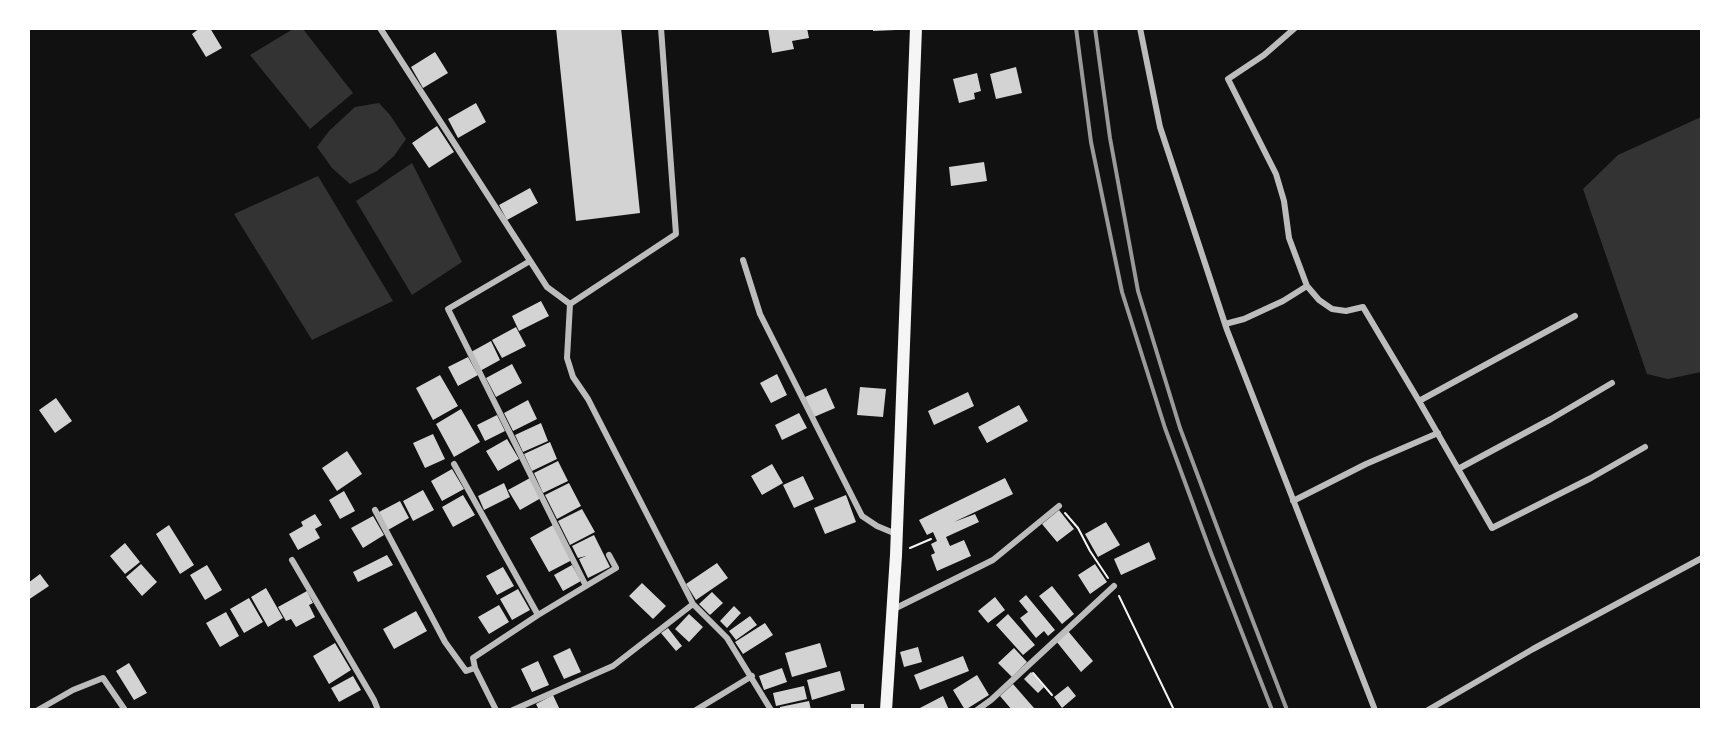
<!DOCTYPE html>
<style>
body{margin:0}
#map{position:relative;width:1730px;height:738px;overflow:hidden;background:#111;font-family:"Work Sans",sans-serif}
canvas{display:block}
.frame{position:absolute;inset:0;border:30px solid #fff;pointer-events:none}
</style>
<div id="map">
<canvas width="1730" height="738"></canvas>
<div class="frame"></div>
</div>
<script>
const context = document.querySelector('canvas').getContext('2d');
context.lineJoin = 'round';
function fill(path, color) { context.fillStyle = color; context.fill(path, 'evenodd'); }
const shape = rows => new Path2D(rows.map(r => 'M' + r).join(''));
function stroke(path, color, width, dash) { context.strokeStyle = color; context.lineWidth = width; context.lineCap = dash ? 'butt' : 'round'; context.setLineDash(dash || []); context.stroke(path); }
fill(shape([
 [293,29,303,29,353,93,310,129,250,55],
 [379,103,390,115,406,139,394,156,377,171,350,184,332,168,317,147,329,131,355,107],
 [1701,117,1701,372,1668,379,1647,374,1583,189,1618,155],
 [412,163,462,262,412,295,356,201],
 [318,176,393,301,312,340,234,214]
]), '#333');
fill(shape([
 [200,28,210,28,222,48,206,57,192,34],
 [556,28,621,28,640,213,576,221],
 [768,28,807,28,809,38,792,41,794,49,772,53],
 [873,28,896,28,896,30,873,31],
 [435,52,448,73,423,88,411,67],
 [1016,67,1022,93,996,99,990,74],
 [977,73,981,91,974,93,975,99,959,103,953,79],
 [476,103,486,122,458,138,448,119],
 [437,126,454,152,429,168,412,143],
 [984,162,987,181,951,186,949,167],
 [530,188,538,203,507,220,499,205],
 [541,301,549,316,519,331,512,316],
 [516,327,526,346,502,358,492,340],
 [491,341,500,360,480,371,471,352],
 [468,357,478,375,458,386,448,367],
 [512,364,522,383,496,397,486,378],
 [777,374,787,395,771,403,760,383],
 [440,375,458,406,433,420,416,388],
 [860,387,886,389,883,417,857,415],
 [826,388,835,408,814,417,805,397],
 [968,392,974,406,934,425,928,411],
 [56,398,72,421,55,433,39,410],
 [528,400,537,419,513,431,504,413],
 [1019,405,1028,421,987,443,978,427],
 [461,409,480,442,454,457,436,424],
 [799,413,807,428,782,440,775,425],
 [497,415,505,431,485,441,477,425],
 [541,423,548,441,523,452,515,435],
 [433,434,445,459,425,468,413,443],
 [507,439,519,459,498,471,486,451],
 [550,442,557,459,532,471,524,454],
 [347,451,362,474,337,491,322,468],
 [558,461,568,481,543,493,534,473],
 [772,464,783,483,762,495,751,476],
 [452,469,464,489,442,501,431,481],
 [803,476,814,499,794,508,783,485],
 [530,478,541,498,520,510,508,490],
 [1005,478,1013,494,954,522,975,514,979,522,946,537,950,546,964,540,971,556,937,571,931,555,935,553,931,544,937,541,933,532,927,535,919,520],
 [504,483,510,497,484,510,478,496],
 [569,483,581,506,557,519,545,495],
 [423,490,434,510,413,521,403,501],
 [344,491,355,511,340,519,329,500],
 [463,495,475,515,453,527,442,507],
 [846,495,856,522,825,534,814,508],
 [400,501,409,518,388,530,379,512],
 [582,509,595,532,570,545,558,521],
 [1059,510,1074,529,1057,542,1042,524],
 [315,514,322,525,315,529,320,538,298,550,289,534,303,526,301,522],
 [373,516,384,535,363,548,351,528],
 [1106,522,1120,545,1098,557,1085,534],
 [169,525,194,565,180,574,156,534],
 [553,525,572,560,549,572,530,538],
 [594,535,610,567,588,578,579,559,586,556,578,558,572,546],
 [1149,542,1156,559,1121,575,1114,559],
 [125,543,140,562,125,574,110,556],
 [387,555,393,565,358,582,353,572],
 [717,563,728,578,696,600,686,584],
 [141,564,157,582,142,596,126,577],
 [1095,564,1107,582,1090,594,1078,575],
 [207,565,222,590,205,600,190,575],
 [572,565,581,581,563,591,554,575],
 [503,567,514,586,497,595,486,576],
 [40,574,49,586,28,600,28,583],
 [642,583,666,606,653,619,629,596],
 [1052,586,1074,614,1062,624,1039,596],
 [266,588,283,618,268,627,251,597],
 [518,589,530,610,512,620,500,599],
 [307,591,313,603,309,605,315,617,296,627,291,619,286,621,278,607],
 [712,592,723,603,710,615,699,604],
 [1026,595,1055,630,1048,636,1044,631,1036,638,1020,618,1028,612,1019,601],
 [995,597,1005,610,988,623,978,611],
 [249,598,263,622,244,633,230,609],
 [499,605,509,622,489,634,478,617],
 [734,606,741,613,727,628,720,621],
 [416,611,427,631,394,649,383,629],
 [226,612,239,636,220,647,206,623],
 [689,614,703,627,689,642,675,629],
 [1008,614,1035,645,1023,655,996,625],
 [750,616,757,625,736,640,729,631],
 [765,623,773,635,743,654,735,642],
 [668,628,682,646,676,651,661,633],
 [1068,631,1093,661,1081,672,1056,641],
 [335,643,351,670,329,684,313,656],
 [820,643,827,667,792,677,785,653],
 [918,647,922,662,904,667,900,652],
 [570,648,581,672,564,679,553,656],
 [1014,648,1027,662,1012,677,998,663],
 [963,656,969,671,920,690,914,675],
 [538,661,549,685,532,692,521,669],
 [129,663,147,693,134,700,116,671],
 [782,668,787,682,764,690,759,676],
 [840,671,845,690,812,700,807,680],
 [1031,672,1044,687,1038,693,1024,679],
 [977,675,989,695,965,710,953,690],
 [353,676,361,690,339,702,331,688],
 [1013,684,1034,708,1033,710,1012,710,1000,696],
 [804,686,807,699,776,706,773,693],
 [1068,686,1076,696,1062,708,1054,697],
 [553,695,560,710,539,710,536,704],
 [943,696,949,710,916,710],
 [809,701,811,710,780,710,780,707],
 [851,704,864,704,864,710,851,710]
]), '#d3d3d3');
stroke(shape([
 [1065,513,1078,528,1090,551,1108,578],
 [910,548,931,539],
 [1119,596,1174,710],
 [1033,673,1052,695]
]), '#f5f5f5', 2);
stroke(shape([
 [380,28,547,287,570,304,567,358,573,377,588,399,693,604,727,638,771,710],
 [1140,28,1160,127,1227,330,1375,710],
 [1295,28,1264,55,1228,79,1276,174,1284,201,1289,238,1307,286],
 [743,260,760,314,862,516,877,526,896,534],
 [570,304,676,234,661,28],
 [1225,324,1244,319,1283,301,1307,286,1319,300,1332,309,1346,311,1363,307,1419,401,1575,316],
 [1419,401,1492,528,1591,478,1645,447],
 [454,464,538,615],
 [1458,469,1551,419,1612,383],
 [1293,501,1366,464,1438,433],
 [375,510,445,642,466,671,475,668,496,710],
 [292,560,374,700,378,710],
 [586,586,616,568,609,555],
 [894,609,993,560,1059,506],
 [475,668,473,658,538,615,586,586,448,309,530,261],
 [38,710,73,690,103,678,125,710],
 [513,710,613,666,693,604],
 [696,710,752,676],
 [977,710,991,700,1114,586],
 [1428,710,1533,649,1702,558]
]), '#bcbcbc', 6);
stroke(shape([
 [886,710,896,555,916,28]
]), '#f5f5f5', 12);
stroke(shape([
 [1076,28,1091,142,1122,292,1165,428,1211,553,1272,710],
 [1095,28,1110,138,1138,291,1180,428,1229,559,1287,710]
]), '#9a9a9a', 4);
</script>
